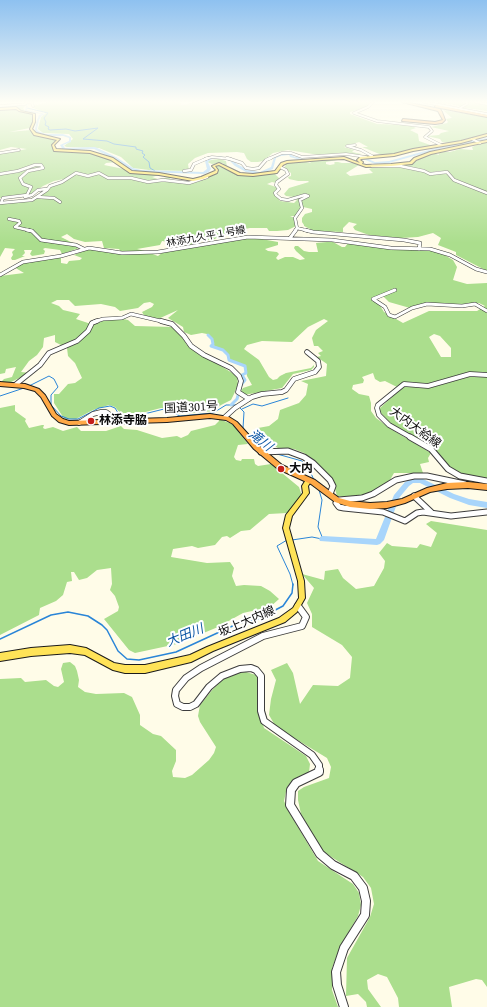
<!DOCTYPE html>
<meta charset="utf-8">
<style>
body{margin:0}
canvas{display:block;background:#fffce8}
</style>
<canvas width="487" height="1007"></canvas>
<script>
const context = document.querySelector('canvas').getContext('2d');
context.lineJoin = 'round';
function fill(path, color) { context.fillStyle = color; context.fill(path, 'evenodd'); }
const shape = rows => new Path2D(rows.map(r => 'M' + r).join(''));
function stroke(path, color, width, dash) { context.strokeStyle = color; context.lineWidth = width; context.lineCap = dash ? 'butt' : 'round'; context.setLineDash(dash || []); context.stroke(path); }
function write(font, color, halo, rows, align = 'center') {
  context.font = font + ' "Source Serif 4","Noto Sans JP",serif'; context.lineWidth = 4; context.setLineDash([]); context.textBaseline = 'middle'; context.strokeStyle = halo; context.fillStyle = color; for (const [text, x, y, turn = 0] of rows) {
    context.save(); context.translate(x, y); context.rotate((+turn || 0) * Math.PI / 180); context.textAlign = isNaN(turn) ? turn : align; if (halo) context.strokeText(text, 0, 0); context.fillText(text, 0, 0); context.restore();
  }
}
fill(shape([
 [48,102,180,102,181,105,185,105,194,102,204,102,215,105,213,102,370,102,367,107,350,112,350,114,377,124,409,125,416,128,410,130,418,134,419,141,433,146,395,155,382,155,362,147,368,147,359,142,344,147,354,150,352,152,361,154,358,155,348,153,319,155,288,150,273,153,263,161,258,162,251,162,247,159,244,153,237,152,208,153,195,158,188,164,189,171,149,170,133,168,121,157,99,148,67,147,64,146,73,139,69,134,43,133,38,129,41,117,46,113,34,108,33,106],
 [441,102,487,102,487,111,466,108,451,104,437,103],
 [26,105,23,108,24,110,23,111,17,108,19,111,33,114,32,119,33,122,30,128,9,132,31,130,35,134,57,140,52,146,55,151,64,152,83,151,109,158,116,162,106,163,104,165,124,169,134,173,160,175,152,177,158,179,171,177,170,179,188,183,205,178,217,171,214,166,220,164,222,165,223,168,225,167,223,163,212,164,207,162,211,160,219,159,226,161,227,167,235,172,250,175,275,174,280,179,276,183,272,182,267,184,279,188,275,193,280,201,294,203,297,200,295,198,304,197,299,200,301,207,296,216,290,216,295,218,298,225,288,230,277,231,269,231,267,228,250,228,240,230,232,228,229,229,231,233,218,236,215,239,197,241,190,245,182,244,168,246,168,242,162,241,160,245,137,249,145,251,121,252,119,249,104,248,102,241,85,242,74,239,67,234,61,237,75,244,79,248,62,254,60,250,45,248,43,249,45,251,44,254,32,256,30,254,32,250,24,250,25,253,22,256,25,256,15,260,12,260,11,258,13,255,12,252,15,249,5,248,0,257,0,203,22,202,39,197,49,186,62,182,64,179,54,181,43,186,31,195,0,198,0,154,27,149,11,147,0,150,0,110,10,107,6,107,8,106],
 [443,110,487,117,487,134,449,143,442,142,440,139,427,136,439,135,441,133,449,131,431,127,447,123,448,122,446,119,452,118],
 [487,142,487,192,453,180,448,171,438,171,429,173,399,165,411,164,426,156,433,153,439,155,438,152,450,152,460,149,473,150,472,147,477,145,476,144],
 [333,159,337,160,326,162,326,164,330,165,335,164,334,163,335,162,338,162,342,163,354,163,359,165,346,173,350,176,373,173,369,169,375,167,398,166,423,171,428,174,448,173,452,180,487,193,487,271,456,255,456,252,438,245,441,238,433,233,418,237,401,238,369,235,355,230,353,227,357,224,349,222,343,228,343,232,314,231,304,226,304,225,302,222,302,218,305,214,312,212,312,209,303,207,301,201,308,196,305,194,294,197,286,196,284,194,289,188,309,182,308,181,298,181,289,179,288,177,291,176,291,173,284,168,287,163,302,161,310,163,312,161],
 [250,237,278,242,278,245,265,249,268,251,277,252,279,254,276,258,278,260,285,257,293,257,300,260,305,259,296,251,294,248,295,246,298,246,304,251,309,252,318,252,316,243,327,242,333,242,342,247,345,247,348,243,432,251,441,253,453,260,457,267,453,280,467,284,487,283,487,374,473,373,431,384,401,384,397,387,385,381,380,382,375,379,373,373,362,377,364,380,363,383,353,385,352,389,359,394,369,396,371,403,371,411,376,418,391,429,431,453,428,458,429,462,420,464,423,473,394,473,390,480,377,489,363,495,343,497,337,496,335,489,335,483,304,453,294,449,278,448,263,439,255,430,258,428,269,426,278,419,280,410,299,403,306,395,308,384,301,381,326,376,327,364,317,357,321,356,318,353,323,351,318,346,314,346,312,338,316,330,328,321,324,319,308,327,292,342,262,341,247,345,244,349,259,360,269,377,273,380,277,379,280,376,286,373,311,368,314,365,314,367,311,370,293,374,282,388,244,395,240,393,243,388,252,385,247,376,245,366,230,360,228,358,228,355,224,351,213,345,214,343,212,338,207,334,202,333,191,335,184,332,183,327,168,318,178,310,158,319,145,317,142,312,152,307,154,304,150,302,144,303,138,308,120,311,115,307,101,304,75,306,69,300,57,300,51,303,59,306,63,310,80,314,76,319,91,324,101,320,123,319,128,320,135,326,173,327,185,338,186,344,237,376,238,384,234,394,231,400,221,405,213,411,181,414,177,414,168,408,161,408,126,417,121,414,115,407,109,405,93,410,76,419,66,419,63,417,54,403,54,394,59,394,68,384,75,383,82,378,75,363,68,356,67,348,55,342,55,335,44,338,43,347,37,355,29,361,21,372,30,373,11,382,1,382,4,379,12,377,16,367,6,369,5,373,0,374,0,276,24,273,14,267,19,264,61,257,61,263,67,264,69,261,80,260,82,258,74,255,88,249,150,253,158,256,163,252],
 [382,295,389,302,410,308,425,303,463,304,479,303,485,306,477,311,429,311,403,323,384,312,379,304,372,301,373,298],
 [434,334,440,336,451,348,451,357,441,357,429,337],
 [468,376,487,376,487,479,480,477,461,475,452,471,439,455,393,426,380,412,380,408,403,387,409,385,428,387],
 [15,405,15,411,26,419,25,421,29,428,42,425,44,425,43,428,45,429,53,427,63,431,77,427,81,431,106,431,121,426,124,429,137,430,162,438,177,436,181,438,188,435,191,431,215,425,219,421,219,419,232,424,248,444,238,445,234,457,236,460,241,461,242,459,254,459,255,464,258,466,271,464,299,487,302,496,287,513,269,514,250,530,241,531,230,538,227,536,222,537,215,545,198,548,192,546,173,549,171,557,207,563,230,562,234,568,232,576,236,586,244,585,261,586,270,591,279,599,270,607,243,613,218,627,177,644,135,653,129,650,104,619,118,611,119,607,115,596,110,590,112,584,111,568,97,570,87,578,79,580,74,572,71,572,72,581,67,582,63,595,56,601,40,608,39,615,0,635,0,408],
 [431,521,487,530,487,987,482,980,476,979,449,987,452,1007,399,1007,398,998,387,977,378,974,367,980,368,989,381,1007,367,1007,366,1002,358,994,346,996,347,958,370,917,374,904,371,888,363,877,322,851,301,814,298,800,298,791,304,787,329,778,331,767,327,758,276,727,269,715,271,699,276,680,271,670,287,663,293,673,300,704,313,685,338,686,350,678,352,657,342,645,312,627,312,614,307,603,314,588,302,574,324,580,325,571,338,569,343,578,356,589,374,586,384,568,385,561,379,553,387,543,392,546,417,548,420,544,431,547,437,533,426,524],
 [70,662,75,666,77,671,79,680,78,687,85,692,96,694,124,693,132,697,140,715,140,725,153,734,161,736,176,750,176,761,172,771,173,777,185,778,192,775,209,760,214,753,216,747,200,722,198,716,200,705,213,689,222,680,237,673,246,672,256,675,259,682,258,708,264,728,306,756,310,764,309,772,292,781,287,787,284,801,289,812,318,861,353,884,359,893,361,905,358,916,340,947,332,968,332,990,338,1007,0,1007,0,679,21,678,25,682,46,680,54,686,58,687,64,682,61,669,63,663]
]), '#abde8d');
stroke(shape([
 [27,108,48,113,44,118,46,122,45,125,49,127,48,129,50,130,66,129,75,131,98,128,83,139,107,141,114,144,136,147,136,149,143,151,142,153,145,155,143,157,149,162,150,168,155,171],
 [29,386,49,376,54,379,58,387,51,395,51,405,61,416,69,419,78,419,99,408,110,406,115,408,120,416,128,418,164,409,180,416,213,413,226,405,236,405],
 [0,396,24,388],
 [239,407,244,412,243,428,256,442,269,449],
 [242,409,253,404,262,406,288,398],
 [277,454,302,461,309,469,314,480],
 [319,490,322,500,318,527,323,539],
 [287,540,277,546,290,574,293,585],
 [292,540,312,537,322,539]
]), '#2a85d7', 1);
stroke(shape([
 [0,639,51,615,68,612,88,616,102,625,107,630,118,651,127,659,139,660,176,652,239,623,256,620,283,606,292,593,293,584]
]), '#2a85d7', 1.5);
stroke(shape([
 [208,335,212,339,213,344,211,346,223,350,228,355,229,360,245,366,246,373,242,375,245,380,241,385,237,399,231,405]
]), '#a8d5fb', 3);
fill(shape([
 [28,104,27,110,45,114,41,116,39,120,37,129,38,131,46,134,63,134,71,137,71,142,63,145,65,148,95,147,116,157,133,168,141,170,203,172,207,169,205,161,210,157,219,156,232,159,237,164,248,170,260,172,271,167,274,157,280,154,291,153,293,156,297,157,323,155,325,156,297,159,290,157,289,155,281,156,276,158,273,169,260,174,246,172,235,166,230,161,219,158,212,159,208,162,211,169,209,172,204,174,141,172,131,170,114,159,94,149,63,150,60,145,69,141,69,138,63,136,46,136,36,133,35,129,37,120,39,115,42,114,25,111,26,106,0,108,0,106,28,104],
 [487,138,487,140,443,148,389,163,375,164,356,156,359,155,375,162,389,161,443,146,487,138],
 [421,478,454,494,469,499,487,502,487,508,469,505,450,498,420,483,413,483,409,486,399,498,384,540,380,544,377,545,320,541,319,539,320,537,323,536,376,539,394,495,405,482,412,479,421,478]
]), '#a8d5fb');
const minorFar6 = shape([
 [28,102,32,103,33,106],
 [373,102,368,107,354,113,377,121,429,127,432,131,425,137,441,145],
 [424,102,487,114],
 [476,102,487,104],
 [0,106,25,104,27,102],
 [460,108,467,104,467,102],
 [472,139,480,143],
 [355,145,347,146,361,150,372,156],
 [0,153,19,150],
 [205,159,212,157,231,159],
 [268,159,282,153,291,153,302,157,346,154,366,157]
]);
const minorFar5 = shape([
 [227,158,242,163,246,168,253,169,259,168,266,160,271,158],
 [372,166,400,166,424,171,430,174,447,172,454,180,487,193],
 [280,167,286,170,288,174,277,182,276,185,279,189,275,193,276,195,281,199,288,200,305,195,308,196,300,200,302,208,295,218,297,228,295,231],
 [184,171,191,170,194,164,208,158],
 [0,174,18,171,35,165,41,165,43,168,28,171,20,178,23,184,31,187,27,195,3,198,1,203],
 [25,197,32,195,38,190,46,189],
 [37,197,54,198,60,202],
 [0,203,32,200,47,190,50,186,62,182,76,173,88,176,99,173,108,178,131,178,148,182,163,180,189,183,207,177],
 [9,219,19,221,20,223,15,227,32,231],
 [297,228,309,231]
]);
const minorFar4 = shape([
 [27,230,32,231,41,240,76,245,84,249],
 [305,230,313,232,404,240,420,243,419,249],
 [290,238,296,230],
 [0,275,23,262,61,256,89,248,122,253,158,252,248,237,332,240,391,248,430,249,450,255,476,269,487,272],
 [395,290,373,299,385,307,389,315,395,317,412,308,427,304,462,306,475,304,487,311],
 [94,322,103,319,122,318,131,314,165,322]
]);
const minorFar3 = shape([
 [161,321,172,324,184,336,191,346,204,355,231,368,239,376,241,381,238,392,249,399],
 [15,385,40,365,49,353,77,341,88,331,92,323,97,321],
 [225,417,235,408,252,397,262,394,282,392,286,390,294,379,315,372,319,367,318,361,307,352],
 [79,423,93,414,101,412,106,412,120,422],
 [412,438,389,425,379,415,377,408,378,405,404,384,428,386,470,374,487,375]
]);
const minorFar2 = shape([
 [410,437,431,449,448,469,460,476,487,481],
 [261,452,288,451,304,457,313,463,330,480,333,486,330,494],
 [414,496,431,512],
 [339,500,362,498,373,494,396,480,414,476,427,476,465,484],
 [336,503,339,507,344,508,383,512,405,521,417,513,423,512,451,516,487,512]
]);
const minorFar1 = shape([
 [298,606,306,617,302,626,263,636,201,668,186,678,176,690,175,696,177,704,183,707,190,707,196,704,209,687,222,676,240,669,251,668,256,670,261,676,261,711,264,721,312,755,319,765,319,771]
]);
const minor = shape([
 [319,770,319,772,296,783,291,790,290,805,320,854,333,865,354,876,363,888,366,901,365,915,344,948,336,972,337,985,344,1007]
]);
const major = shape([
 [16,107,21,111,35,114,35,122,32,129,36,133,60,139,54,145,56,149,90,151,113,158,132,171,159,173,193,179,201,177,215,171,216,170,212,166,219,163,240,173,253,174,275,171,281,163,287,161,344,157,360,163,357,160,360,157,394,154,413,149,461,141,487,134,487,136,461,143,413,151,394,156,361,159,360,160,363,162,362,164,366,165,391,164,410,162,414,158,430,152,487,140,487,142,431,154,416,160,412,164,391,166,366,167,344,159,322,160,287,163,283,165,277,173,253,176,238,175,219,165,215,166,218,170,217,173,203,179,193,181,159,175,130,173,111,160,90,153,54,151,52,145,57,140,34,135,30,129,33,122,33,114,19,111,16,109,0,110,0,108,16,107],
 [307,478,309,478,312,480,308,486,309,493,292,516,289,528,304,581,305,598,297,612,285,622,213,651,191,662,145,673,125,673,113,670,85,655,70,653,31,656,0,661,0,653,31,648,70,645,86,648,114,663,125,665,145,665,190,655,207,647,279,618,293,608,299,598,298,581,283,528,286,515,303,493,302,486,307,478]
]);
const highway = shape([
 [402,102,405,102,440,109,442,112,445,120,442,123,435,124,402,121,403,119,435,122,443,120,438,111,402,102],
 [436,105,487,115,487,117,435,107,436,105],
 [0,382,25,384,39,389,45,395,56,414,63,419,69,421,167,418,210,414,229,417,237,422,258,445,282,465,315,480,339,498,350,501,370,503,387,502,402,499,427,488,447,483,468,482,487,484,487,490,468,488,447,489,430,492,405,503,387,508,370,509,350,507,335,502,311,484,278,469,254,449,233,424,226,420,210,418,167,422,69,425,59,422,52,416,41,397,35,391,24,388,0,386,0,382]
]);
stroke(minorFar6, '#3d3d3d', 3);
stroke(minorFar5, '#3d3d3d', 3.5);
stroke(minorFar4, '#3d3d3d', 4);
stroke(minorFar3, '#3d3d3d', 5.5);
stroke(minorFar2, '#3d3d3d', 7);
stroke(minorFar1, '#3d3d3d', 8);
stroke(minor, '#3d3d3d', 10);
stroke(major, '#1b1b1b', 2);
stroke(highway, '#1b1b1b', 2);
stroke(minorFar6, '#fff', 2);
stroke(minorFar5, '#fff', 2.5);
stroke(minorFar4, '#fff', 3);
stroke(minorFar3, '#fff', 4);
stroke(minorFar2, '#fff', 5);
stroke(minorFar1, '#fff', 6);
stroke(minor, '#fff', 8);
fill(major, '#ffe358');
fill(highway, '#ffa946');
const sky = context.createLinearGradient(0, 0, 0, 243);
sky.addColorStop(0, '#8ec1f0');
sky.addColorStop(0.42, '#fffef5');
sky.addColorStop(1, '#fffef500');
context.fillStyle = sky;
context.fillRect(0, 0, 487, 243);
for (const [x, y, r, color] of [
 [91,421,4,"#c41e19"],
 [281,469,4,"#c41e19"]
]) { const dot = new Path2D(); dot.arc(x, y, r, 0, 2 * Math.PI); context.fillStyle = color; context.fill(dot); stroke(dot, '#fff', 1.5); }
write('10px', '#0a0a0a', '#fff', [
 ["林添九久平１号線",206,237,-10]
]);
write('12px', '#0a0a0a', '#fff', [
 ["国道301号",191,408,-3],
 ["大内大給線",415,428,36],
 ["坂上大内線",247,622,-23]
]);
write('bold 12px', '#0a0a0a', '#fff', [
 ["林添寺脇",99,421],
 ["大内",289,469]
], 'left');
write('italic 13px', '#0c56a4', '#fff', [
 ["滝川",260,441,38],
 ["大田川",185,636,-22]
]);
</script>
